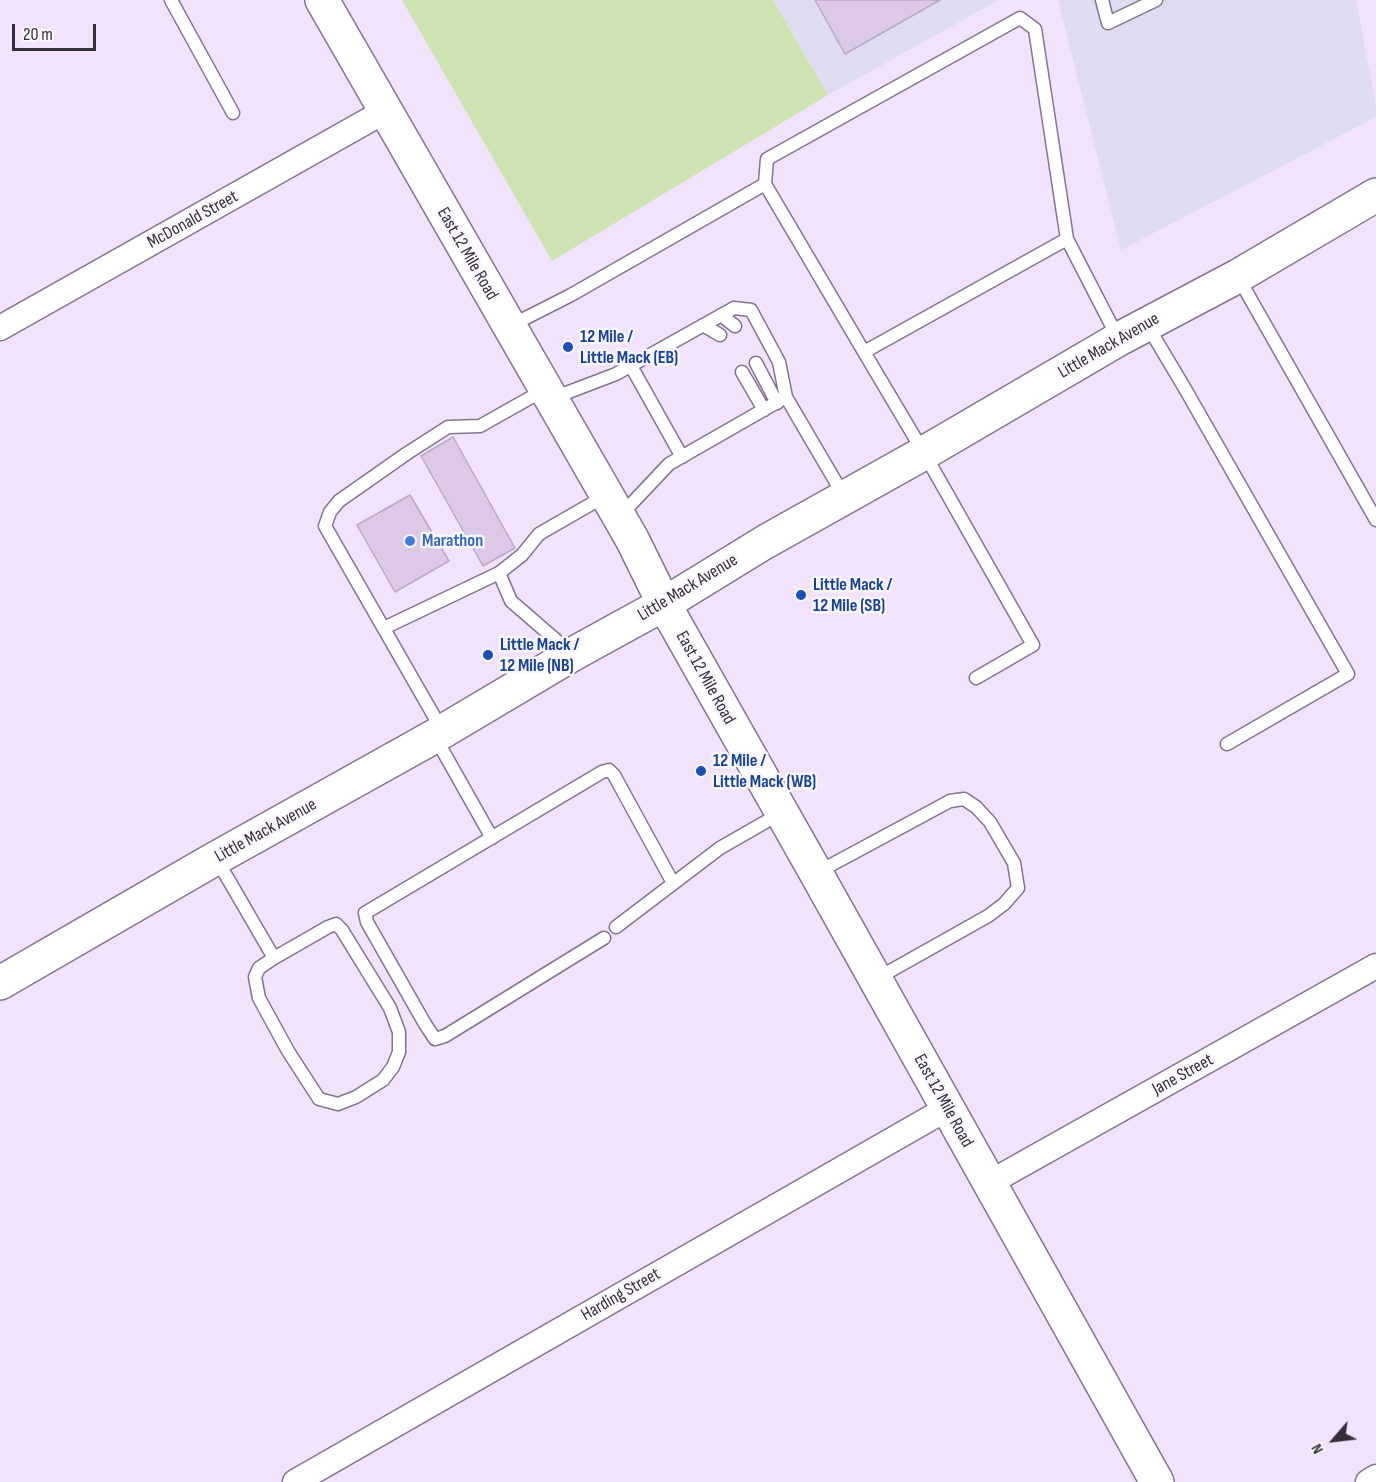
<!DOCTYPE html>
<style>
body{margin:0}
#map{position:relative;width:1376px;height:1482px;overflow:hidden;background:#f2e2fc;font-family:"Sofia Sans Condensed",sans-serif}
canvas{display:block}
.north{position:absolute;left:1304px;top:1410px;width:60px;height:60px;-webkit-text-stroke:4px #f8f5fb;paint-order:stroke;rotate:242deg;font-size:16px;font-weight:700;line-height:24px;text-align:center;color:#362f3b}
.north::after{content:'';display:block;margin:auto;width:21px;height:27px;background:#362f3b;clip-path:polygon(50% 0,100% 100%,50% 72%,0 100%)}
.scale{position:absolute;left:12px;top:24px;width:84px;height:27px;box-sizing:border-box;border:3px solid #362f3b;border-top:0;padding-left:8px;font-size:18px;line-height:21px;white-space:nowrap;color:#362f3b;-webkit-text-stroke:4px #f8f5fb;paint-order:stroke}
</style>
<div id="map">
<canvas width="1376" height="1482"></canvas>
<div class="north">N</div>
<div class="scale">20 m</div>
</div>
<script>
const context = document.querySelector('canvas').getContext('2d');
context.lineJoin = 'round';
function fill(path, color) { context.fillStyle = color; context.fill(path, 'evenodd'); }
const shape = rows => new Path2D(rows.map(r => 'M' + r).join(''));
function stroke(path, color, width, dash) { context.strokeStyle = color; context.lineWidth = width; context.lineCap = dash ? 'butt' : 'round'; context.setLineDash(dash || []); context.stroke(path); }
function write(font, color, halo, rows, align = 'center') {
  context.font = font + ' "Sofia Sans Condensed",sans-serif'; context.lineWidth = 5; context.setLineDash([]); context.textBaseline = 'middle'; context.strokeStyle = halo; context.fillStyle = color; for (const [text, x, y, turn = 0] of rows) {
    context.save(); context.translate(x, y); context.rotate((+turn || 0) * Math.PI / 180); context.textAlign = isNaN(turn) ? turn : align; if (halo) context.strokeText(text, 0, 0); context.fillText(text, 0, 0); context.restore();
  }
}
fill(shape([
 [773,0,999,0,828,95],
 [1058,0,1356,0,1376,106,1376,117,1121,250]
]), '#dfdcf2');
fill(shape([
 [402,0,773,0,828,95,552,261]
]), '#cde4b2');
const building = shape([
 [815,0,940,0,845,54,815,0],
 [453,437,515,548,483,566,421,456,453,437],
 [410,495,449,561,395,592,357,525,410,495]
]);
fill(building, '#dcc9e8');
stroke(building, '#bba8c6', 1.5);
const service = shape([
 [171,0,233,113],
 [1102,0,1108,23,1156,0],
 [765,184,767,159,1020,18,1035,29,1067,239],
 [1238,277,1376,520],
 [721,315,735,326],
 [703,325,720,335],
 [1147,325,1184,387,1348,674,1227,744],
 [510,326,571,295,765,184,864,352],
 [756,363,777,403],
 [631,366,682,457],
 [742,372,764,410],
 [553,398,616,374,734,308,751,310,779,362,786,397,844,496],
 [620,516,669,464,786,397],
 [499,573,511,601,572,654],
 [384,628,499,573,522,555,539,534,605,496],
 [976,678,1033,645,924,453,864,352,1067,239,1118,338],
 [442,730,325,526,330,512,339,501,406,454,448,427,480,426,544,390],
 [435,737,492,838],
 [217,860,274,958,259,968,255,977,259,998,288,1051,319,1099,338,1104,356,1097,383,1080,393,1067,399,1052,399,1032,390,1008,342,930,336,924,328,927,274,958],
 [818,872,950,801,964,799,976,807,990,822,1014,863,1018,888,1004,904,988,916,876,979],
 [616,927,720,848,781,813],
 [604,938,445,1036,435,1039,425,1024,367,922,365,913,602,772,609,770,614,775,673,883]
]);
const minor = shape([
 [0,328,385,111],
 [989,1183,1376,966],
 [295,1482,948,1108],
 [1368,1482,1376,1477]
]);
const secondary = shape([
 [322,0,632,539,664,604,816,873,1157,1482],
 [0,983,211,861,435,736,573,654,664,604,765,542,924,453,1119,339,1238,276,1376,195]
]);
stroke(service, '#857490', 15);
stroke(minor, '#857490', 27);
stroke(secondary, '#857490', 36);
stroke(service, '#fff', 12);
stroke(minor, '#fff', 24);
stroke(secondary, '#fff', 33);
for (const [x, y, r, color] of [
 [568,347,6,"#1a4fb4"],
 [410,541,6,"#3f7fe0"],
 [801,595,6,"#1a4fb4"],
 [488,655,6,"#1a4fb4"],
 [701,771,6,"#1a4fb4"]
]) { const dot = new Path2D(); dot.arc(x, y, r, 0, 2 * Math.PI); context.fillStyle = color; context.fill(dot); stroke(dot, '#f8f5fb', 2); }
write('18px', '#362f3b', '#f8f5fb', [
 ["McDonald Street",193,220,-29],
 ["East 12 Mile Road",467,254,60],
 ["Little Mack Avenue",1109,346,-30],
 ["Little Mack Avenue",688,588,-31],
 ["East 12 Mile Road",705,678,61],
 ["Little Mack Avenue",266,831,-29],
 ["Jane Street",1183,1075,-29],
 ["East 12 Mile Road",943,1101,61],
 ["Harding Street",621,1295,-30]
]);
write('bold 18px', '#164399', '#f8f5fb', [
 ["12 Mile /",580,337],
 ["Little Mack (EB)",580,358],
 ["Little Mack /",813,585],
 ["12 Mile (SB)",813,606],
 ["Little Mack /",500,645],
 ["12 Mile (NB)",500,666],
 ["12 Mile /",713,761],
 ["Little Mack (WB)",713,782]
], 'left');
write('bold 18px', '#366cbe', '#f8f5fb', [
 ["Marathon",422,541]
], 'left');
</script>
